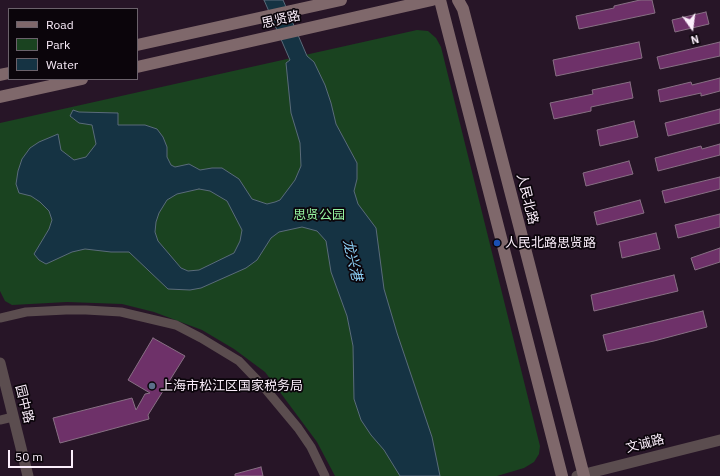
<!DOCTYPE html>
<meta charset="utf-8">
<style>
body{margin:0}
#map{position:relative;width:720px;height:476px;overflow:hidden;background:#271527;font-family:"IBM Plex Sans",sans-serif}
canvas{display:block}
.legend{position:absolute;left:8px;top:8px;width:130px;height:72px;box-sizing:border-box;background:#0b050b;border:1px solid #6b626b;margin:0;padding:5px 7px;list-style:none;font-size:12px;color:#fbeefb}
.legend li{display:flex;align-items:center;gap:8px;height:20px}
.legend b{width:20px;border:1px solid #6b626b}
.north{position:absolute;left:672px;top:8px;width:40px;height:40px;-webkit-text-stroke:3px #0b050b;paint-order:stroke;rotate:166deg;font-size:11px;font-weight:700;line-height:16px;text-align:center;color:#fbeefb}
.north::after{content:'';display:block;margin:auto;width:14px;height:18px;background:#fbeefb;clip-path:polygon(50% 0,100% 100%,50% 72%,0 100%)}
.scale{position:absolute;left:8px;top:450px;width:65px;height:18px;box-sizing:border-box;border:2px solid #fbeefb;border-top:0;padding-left:5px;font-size:12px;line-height:14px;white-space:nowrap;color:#fbeefb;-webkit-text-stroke:3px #0b050b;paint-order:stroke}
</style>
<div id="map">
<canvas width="720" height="476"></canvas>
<ul class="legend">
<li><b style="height:5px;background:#7f686b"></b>Road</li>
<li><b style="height:11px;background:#1a4320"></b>Park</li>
<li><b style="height:11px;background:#153343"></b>Water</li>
</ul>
<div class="north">N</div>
<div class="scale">50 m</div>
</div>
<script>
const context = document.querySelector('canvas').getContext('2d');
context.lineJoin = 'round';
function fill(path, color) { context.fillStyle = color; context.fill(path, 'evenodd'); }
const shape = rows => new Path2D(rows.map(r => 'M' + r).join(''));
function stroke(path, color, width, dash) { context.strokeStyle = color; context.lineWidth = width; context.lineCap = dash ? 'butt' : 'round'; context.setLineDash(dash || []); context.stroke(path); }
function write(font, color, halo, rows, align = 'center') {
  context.font = font + ' "IBM Plex Sans","Noto Sans SC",sans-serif'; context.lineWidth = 3.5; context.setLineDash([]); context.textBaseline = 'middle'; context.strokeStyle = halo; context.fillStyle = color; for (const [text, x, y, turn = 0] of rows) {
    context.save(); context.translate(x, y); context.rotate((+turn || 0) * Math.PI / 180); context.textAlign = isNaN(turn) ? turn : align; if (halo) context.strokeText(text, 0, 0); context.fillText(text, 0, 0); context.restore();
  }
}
fill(shape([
 [417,30,428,31,436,38,441,47,540,446,539,454,534,462,524,468,497,476,335,476,317,442,265,372,234,349,202,330,154,312,122,304,67,302,12,305,5,301,0,291,0,123]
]), '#1a4320');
const water = shape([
 [264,0,283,0,307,56,314,62,325,85,331,103,336,124,357,163,357,179,354,191,358,204,376,228,384,289,397,333,432,437,440,476,400,476,384,450,371,435,361,420,354,399,353,346,347,316,331,272,326,241,317,231,302,227,279,232,271,238,257,260,246,268,201,288,190,290,168,289,129,252,111,252,85,249,72,252,46,264,39,260,34,254,49,229,52,220,49,211,40,202,31,196,19,193,16,184,18,171,22,159,30,148,39,142,58,134,61,150,74,160,86,157,96,144,92,125,79,123,70,116,73,110,79,112,118,113,118,125,145,125,157,129,163,137,167,147,167,157,171,165,175,167,189,164,200,170,212,168,222,168,239,179,252,199,267,204,275,202,280,200,295,180,301,166,300,143,291,113,286,63,290,60,264,0],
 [199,189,210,191,227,201,242,230,240,241,234,253,199,270,188,271,181,268,158,241,155,232,156,222,159,213,167,200,177,194,199,189]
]);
fill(water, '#153343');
stroke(water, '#5a6b7a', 1);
const building = shape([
 [640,0,652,0,655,13,579,29,576,16,614,8,614,6,640,0],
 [706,12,709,24,675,32,672,20,706,12],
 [639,42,642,58,556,76,553,60,639,42],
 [720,42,720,56,660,69,657,57,720,42],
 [720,78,720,91,701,96,701,93,660,102,658,90,691,82,692,85,720,78],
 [630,82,633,98,591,107,591,111,554,119,550,103,593,94,592,90,630,82],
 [720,109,720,123,668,136,665,123,720,109],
 [634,121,638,137,600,146,597,130,634,121],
 [720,144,720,155,658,171,655,158,701,146,702,149,720,144],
 [629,161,633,174,586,186,583,173,629,161],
 [720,177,720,189,665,203,662,191,720,177],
 [640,200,644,213,597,225,594,212,640,200],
 [720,214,720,227,678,238,675,225,720,214],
 [656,233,660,249,622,258,619,242,656,233],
 [720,248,720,262,695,270,691,258,720,248],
 [674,275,678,291,594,311,591,295,674,275],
 [703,311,707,327,654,341,607,351,603,335,703,311],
 [153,338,185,356,148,415,149,419,60,443,53,418,132,398,136,410,145,394,150,393,128,380,153,338],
 [261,467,263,476,235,476,235,474,261,467]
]);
fill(building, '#6e3169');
stroke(building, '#887084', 1);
stroke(shape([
 [0,318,26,312,66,310,86,310,121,312,176,325,201,338,239,361,263,386,298,428,311,447,325,476],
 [0,420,13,417]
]), '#5b4d4f', 9);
stroke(shape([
 [0,363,28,476],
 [577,476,720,440]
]), '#5b4d4f', 11);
stroke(shape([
 [440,0,562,476],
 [458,0,463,9,584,476],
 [137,45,341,0],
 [137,67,432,0],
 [0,75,9,73],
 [0,97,82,79]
]), '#7f686b', 12);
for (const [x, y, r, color] of [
 [497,243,4,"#1a4fb4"],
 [152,386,4,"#5c6f8a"]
]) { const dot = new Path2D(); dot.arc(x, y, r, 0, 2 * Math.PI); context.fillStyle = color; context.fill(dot); stroke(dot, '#0b050b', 1.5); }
write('13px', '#fbeefb', '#0b050b', [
 ["思贤路",281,20,-13],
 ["人民北路",527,199,76],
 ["园中路",24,404,76],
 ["文诚路",645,444,-14]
]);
write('13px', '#95f3a0', '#0b050b', [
 ["思贤公园",319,215]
]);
write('13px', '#fbeefb', '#0b050b', [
 ["人民北路思贤路",505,243],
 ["上海市松江区国家税务局",160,386]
], 'left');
write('italic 14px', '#8ed2f8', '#0b050b', [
 ["龙兴港",352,260,77]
]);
</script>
